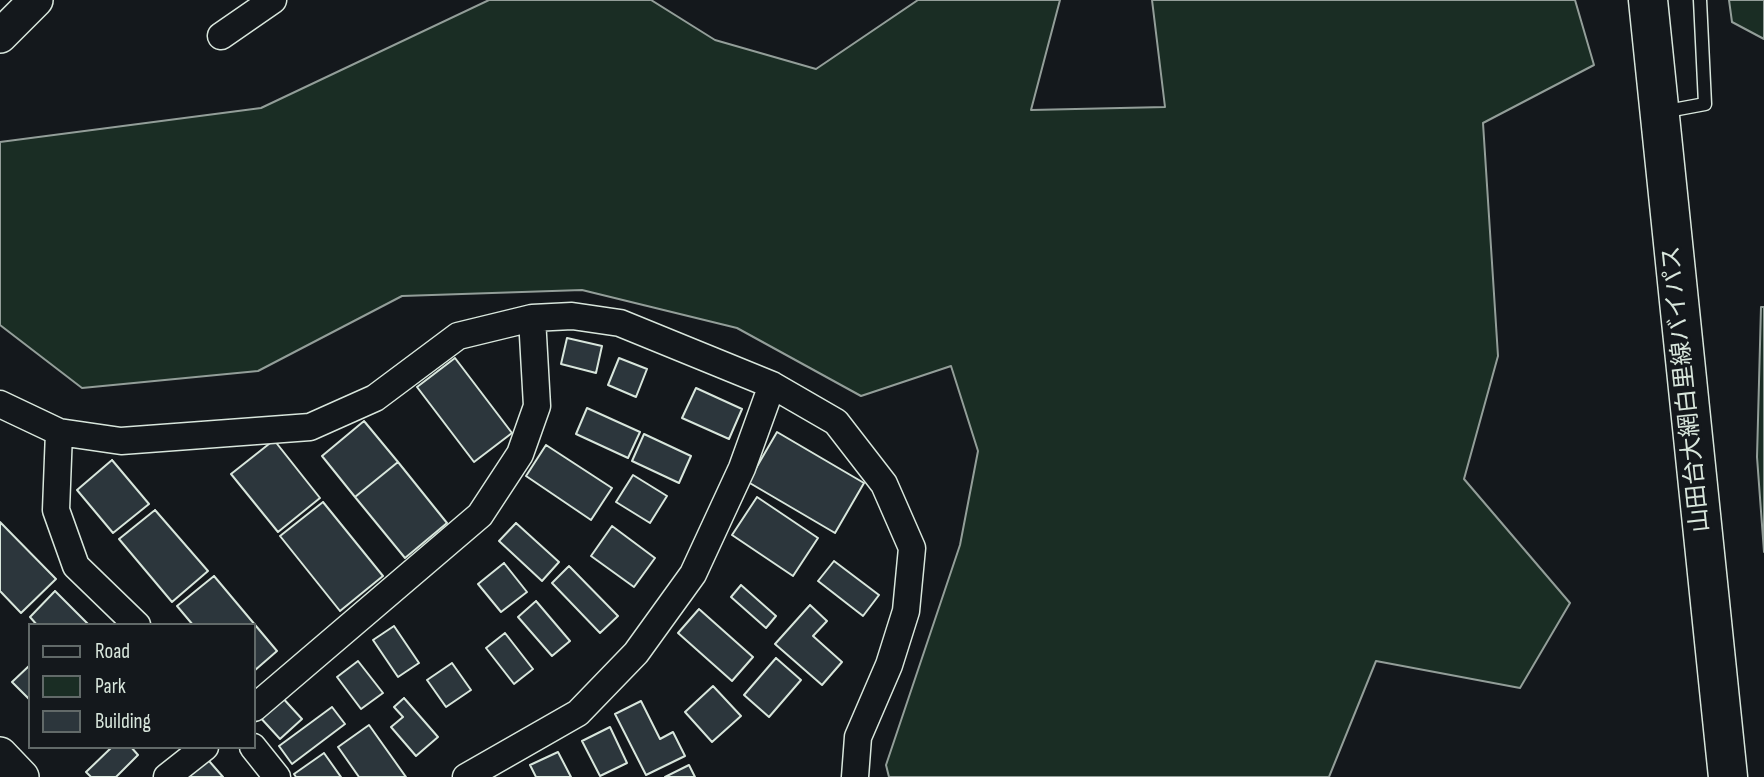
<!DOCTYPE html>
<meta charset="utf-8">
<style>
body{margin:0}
#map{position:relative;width:1764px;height:777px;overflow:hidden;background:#14181c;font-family:"Sofia Sans Condensed",sans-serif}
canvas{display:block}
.legend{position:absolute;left:28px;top:623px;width:228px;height:126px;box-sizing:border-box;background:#14181c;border:2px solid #626a69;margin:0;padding:9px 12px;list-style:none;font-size:21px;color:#d8e6dc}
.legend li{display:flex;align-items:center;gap:14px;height:35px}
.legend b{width:35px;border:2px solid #626a69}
</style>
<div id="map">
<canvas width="1764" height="777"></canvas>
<ul class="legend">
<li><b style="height:9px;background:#14181c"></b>Road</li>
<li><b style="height:19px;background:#1a2d24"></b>Park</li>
<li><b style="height:19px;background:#2c363c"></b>Building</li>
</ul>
</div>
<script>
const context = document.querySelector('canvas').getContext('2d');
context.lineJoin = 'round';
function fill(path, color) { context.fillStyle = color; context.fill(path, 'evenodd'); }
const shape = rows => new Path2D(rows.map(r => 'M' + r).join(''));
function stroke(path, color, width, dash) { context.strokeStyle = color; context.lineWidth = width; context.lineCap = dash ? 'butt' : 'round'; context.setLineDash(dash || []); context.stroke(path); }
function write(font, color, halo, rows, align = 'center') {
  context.font = font + ' "Sofia Sans Condensed","Noto Sans JP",sans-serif'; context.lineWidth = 5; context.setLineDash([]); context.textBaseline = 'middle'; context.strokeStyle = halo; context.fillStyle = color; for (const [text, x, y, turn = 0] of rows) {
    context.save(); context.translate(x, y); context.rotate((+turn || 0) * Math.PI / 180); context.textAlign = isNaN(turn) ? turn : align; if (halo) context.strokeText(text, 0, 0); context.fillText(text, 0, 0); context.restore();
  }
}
const green = shape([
 [489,0,651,0,715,40,816,69,918,0,1060,0,1031,110,1165,107,1152,0,1575,0,1594,65,1483,123,1498,356,1464,479,1570,603,1520,688,1376,661,1329,777,889,777,886,765,960,545,978,451,951,366,861,396,737,328,582,290,402,296,258,371,82,388,0,325,0,142,261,108,489,0],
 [1729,0,1764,0,1764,39,1732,22,1729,0],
 [1761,307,1764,307,1764,552,1757,457,1761,307]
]);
fill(green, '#1a2d24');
stroke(green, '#939e99', 2);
const building = shape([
 [567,338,602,346,596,373,561,364,567,338],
 [455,358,512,433,474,462,417,387,455,358],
 [619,358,647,369,636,397,608,385,619,358],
 [696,388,742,409,729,439,682,418,696,388],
 [587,408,640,432,628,458,576,434,587,408],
 [364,421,398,462,355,497,322,456,364,421],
 [777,432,864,483,835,533,748,482,777,432],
 [644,434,691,456,679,483,632,461,644,434],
 [274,440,320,498,278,532,231,474,274,440],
 [546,445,612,488,591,520,526,476,546,445],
 [112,460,149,504,113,533,77,490,112,460],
 [398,462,447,523,405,558,355,497,398,462],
 [633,475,667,496,650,523,616,502,633,475],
 [757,497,818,538,793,576,732,535,757,497],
 [323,502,383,576,340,611,280,536,323,502],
 [155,510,208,571,172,602,119,539,155,510],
 [0,522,56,579,21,613,0,591,0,522],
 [516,523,559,562,542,581,499,541,516,523],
 [612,526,655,558,634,587,591,556,612,526],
 [834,561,879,595,863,616,818,581,834,561],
 [504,563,527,592,501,612,478,584,504,563],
 [569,566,618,616,600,633,552,583,569,566],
 [214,576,277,651,254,671,254,625,193,625,177,606,214,576],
 [741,585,776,616,766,628,731,597,741,585],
 [55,591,88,624,87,625,37,625,30,617,55,591],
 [536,601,570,641,552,656,518,617,536,601],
 [810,605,827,621,813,636,842,662,822,685,775,644,810,605],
 [699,609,753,657,732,681,678,633,699,609],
 [394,626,419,663,398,677,373,640,394,626],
 [505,633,533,669,514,684,486,648,505,633],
 [776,658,801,680,769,717,744,695,776,658],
 [358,661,383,693,361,709,337,677,358,661],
 [452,663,471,690,446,707,427,680,452,663],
 [30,665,30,700,12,682,30,665],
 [713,686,741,716,712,742,685,712,713,686],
 [280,695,302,719,280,739,258,715,280,695],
 [404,698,438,737,416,756,391,727,403,717,394,707,404,698],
 [641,701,660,739,673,732,685,756,646,775,615,714,641,701],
 [332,707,345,724,292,764,279,746,332,707],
 [369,725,406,777,359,777,338,747,369,725],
 [610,727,627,763,600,776,582,741,610,727],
 [112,747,131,747,138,755,116,777,91,777,86,772,112,747],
 [558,752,571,777,536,777,530,765,558,752],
 [324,753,341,777,296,777,294,774,324,753],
 [203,754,223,777,189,777,184,771,203,754],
 [689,765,695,777,665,777,689,765]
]);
fill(building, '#2c363c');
stroke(building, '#d8e6dc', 2);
const service = shape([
 [1662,112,1705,104,1700,0]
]);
const minor = shape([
 [221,36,273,0],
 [0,404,59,432,121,441,310,427,375,398,458,336,532,318,572,316,620,323,772,385,836,422,884,484,912,548,906,611,889,665,858,737,855,777],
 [59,432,56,510,76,566,137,625],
 [254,708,480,515,520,454,537,406,532,318],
 [253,747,277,777],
 [167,777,205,747],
 [466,777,578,713,636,653,693,574,742,468,772,385]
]);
const tertiary = shape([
 [0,36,36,0],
 [0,754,22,777]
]);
const primary = shape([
 [1648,0,1728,777]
]);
stroke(service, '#d8e6dc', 15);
stroke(minor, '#d8e6dc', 29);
stroke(tertiary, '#d8e6dc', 36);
stroke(primary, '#d8e6dc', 41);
stroke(service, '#14181c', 12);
stroke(minor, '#14181c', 26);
stroke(tertiary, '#14181c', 33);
stroke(primary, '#14181c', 38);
write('24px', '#d8e6dc', '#14181c', [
 ["山田台大網白里線バイパス",1687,389,-96]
]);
</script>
